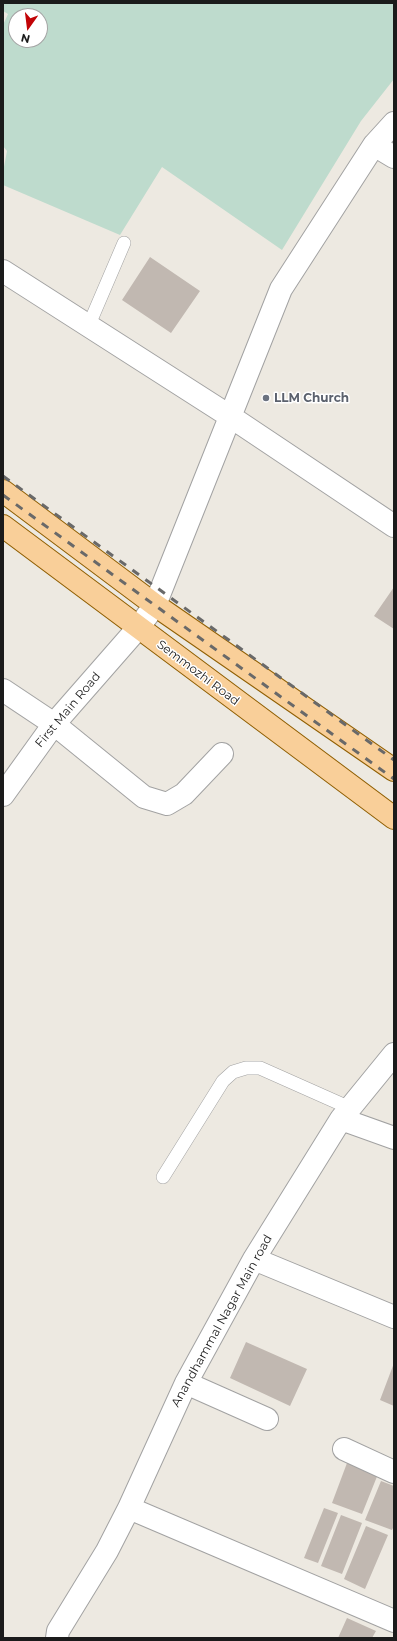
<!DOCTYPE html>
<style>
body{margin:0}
#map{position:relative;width:397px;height:1641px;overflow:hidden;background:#ede9e1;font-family:Montserrat,sans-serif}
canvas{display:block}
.frame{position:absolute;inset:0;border:4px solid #1b1b1b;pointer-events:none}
.north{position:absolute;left:8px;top:8px;width:40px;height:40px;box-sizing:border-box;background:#fff;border:1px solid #a4a4a4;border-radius:50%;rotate:194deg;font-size:11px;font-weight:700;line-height:16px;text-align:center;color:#1b1b1b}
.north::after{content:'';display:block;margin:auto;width:14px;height:18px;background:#c20407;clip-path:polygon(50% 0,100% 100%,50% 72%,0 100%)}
</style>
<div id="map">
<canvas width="397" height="1641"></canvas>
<div class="frame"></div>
<div class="north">N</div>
</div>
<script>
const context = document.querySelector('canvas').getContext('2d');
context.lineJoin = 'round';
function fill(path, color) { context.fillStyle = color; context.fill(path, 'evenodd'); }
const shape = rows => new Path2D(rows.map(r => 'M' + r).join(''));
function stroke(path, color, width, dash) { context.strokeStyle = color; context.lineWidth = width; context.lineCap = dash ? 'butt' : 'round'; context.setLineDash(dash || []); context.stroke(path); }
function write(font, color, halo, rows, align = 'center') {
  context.font = font + ' Montserrat,sans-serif'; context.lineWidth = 3; context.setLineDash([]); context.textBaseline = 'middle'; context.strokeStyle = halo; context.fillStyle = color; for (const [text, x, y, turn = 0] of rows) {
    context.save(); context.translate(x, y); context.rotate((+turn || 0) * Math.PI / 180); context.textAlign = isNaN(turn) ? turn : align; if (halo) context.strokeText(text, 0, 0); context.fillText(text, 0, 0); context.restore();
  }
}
fill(shape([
 [3,3,394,3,394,79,361,121,282,250,162,167,120,235,3,185,3,172,7,151,3,146,3,25,8,14,3,11],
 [16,16,40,16,40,40,16,40]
]), '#bedbcd');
fill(shape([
 [150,257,200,291,171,333,122,300],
 [394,587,394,629,374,616],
 [246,1342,307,1369,290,1406,230,1378],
 [394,1363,394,1406,380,1400],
 [347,1463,378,1474,362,1514,332,1503],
 [381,1481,394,1486,394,1526,392,1530,365,1520],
 [324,1508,338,1513,318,1563,304,1558],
 [341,1515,362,1523,342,1574,321,1566],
 [366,1526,388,1535,365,1589,344,1579],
 [347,1618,376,1631,372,1638,338,1638]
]), '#c1b8b1');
const service = shape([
 [88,327,124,243],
 [163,1177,223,1081,233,1072,246,1068,260,1068,350,1108]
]);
const minor = shape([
 [374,145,394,157],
 [3,271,231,417,394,526],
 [3,690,54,724,144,797,167,804,184,794,222,754],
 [3,795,54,724,138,628,155,605,281,289,374,145,394,123],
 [394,1054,341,1119,394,1138],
 [254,1259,394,1317],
 [186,1383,267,1419],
 [344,1449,394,1472],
 [129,1508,394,1621],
 [57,1638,58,1631,107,1551,129,1508,186,1383,254,1259,341,1119]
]);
const primary = shape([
 [3,491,155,605,394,770],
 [3,526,394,818]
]);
stroke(service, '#a2a2a2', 14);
stroke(minor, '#a2a2a2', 24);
stroke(primary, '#905f03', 24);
stroke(service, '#fff', 13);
stroke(minor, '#fff', 22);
stroke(primary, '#f9cf99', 22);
stroke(shape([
 [3,476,394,760],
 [3,495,394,779]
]), '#696969', 3, [8, 8]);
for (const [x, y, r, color] of [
 [266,398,4,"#6b7280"]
]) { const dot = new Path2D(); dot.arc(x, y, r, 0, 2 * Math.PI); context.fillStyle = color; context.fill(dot); stroke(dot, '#fff', 1.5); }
write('bold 12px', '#5b616d', '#fff', [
 ["LLM Church",274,398]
], 'left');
write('12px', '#1b1b1b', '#fff', [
 ["Semmozhi Road",198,673,37],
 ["First Main Road",68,710,-50],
 ["Anandhammal Nagar Main road",222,1321,-61]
]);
</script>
